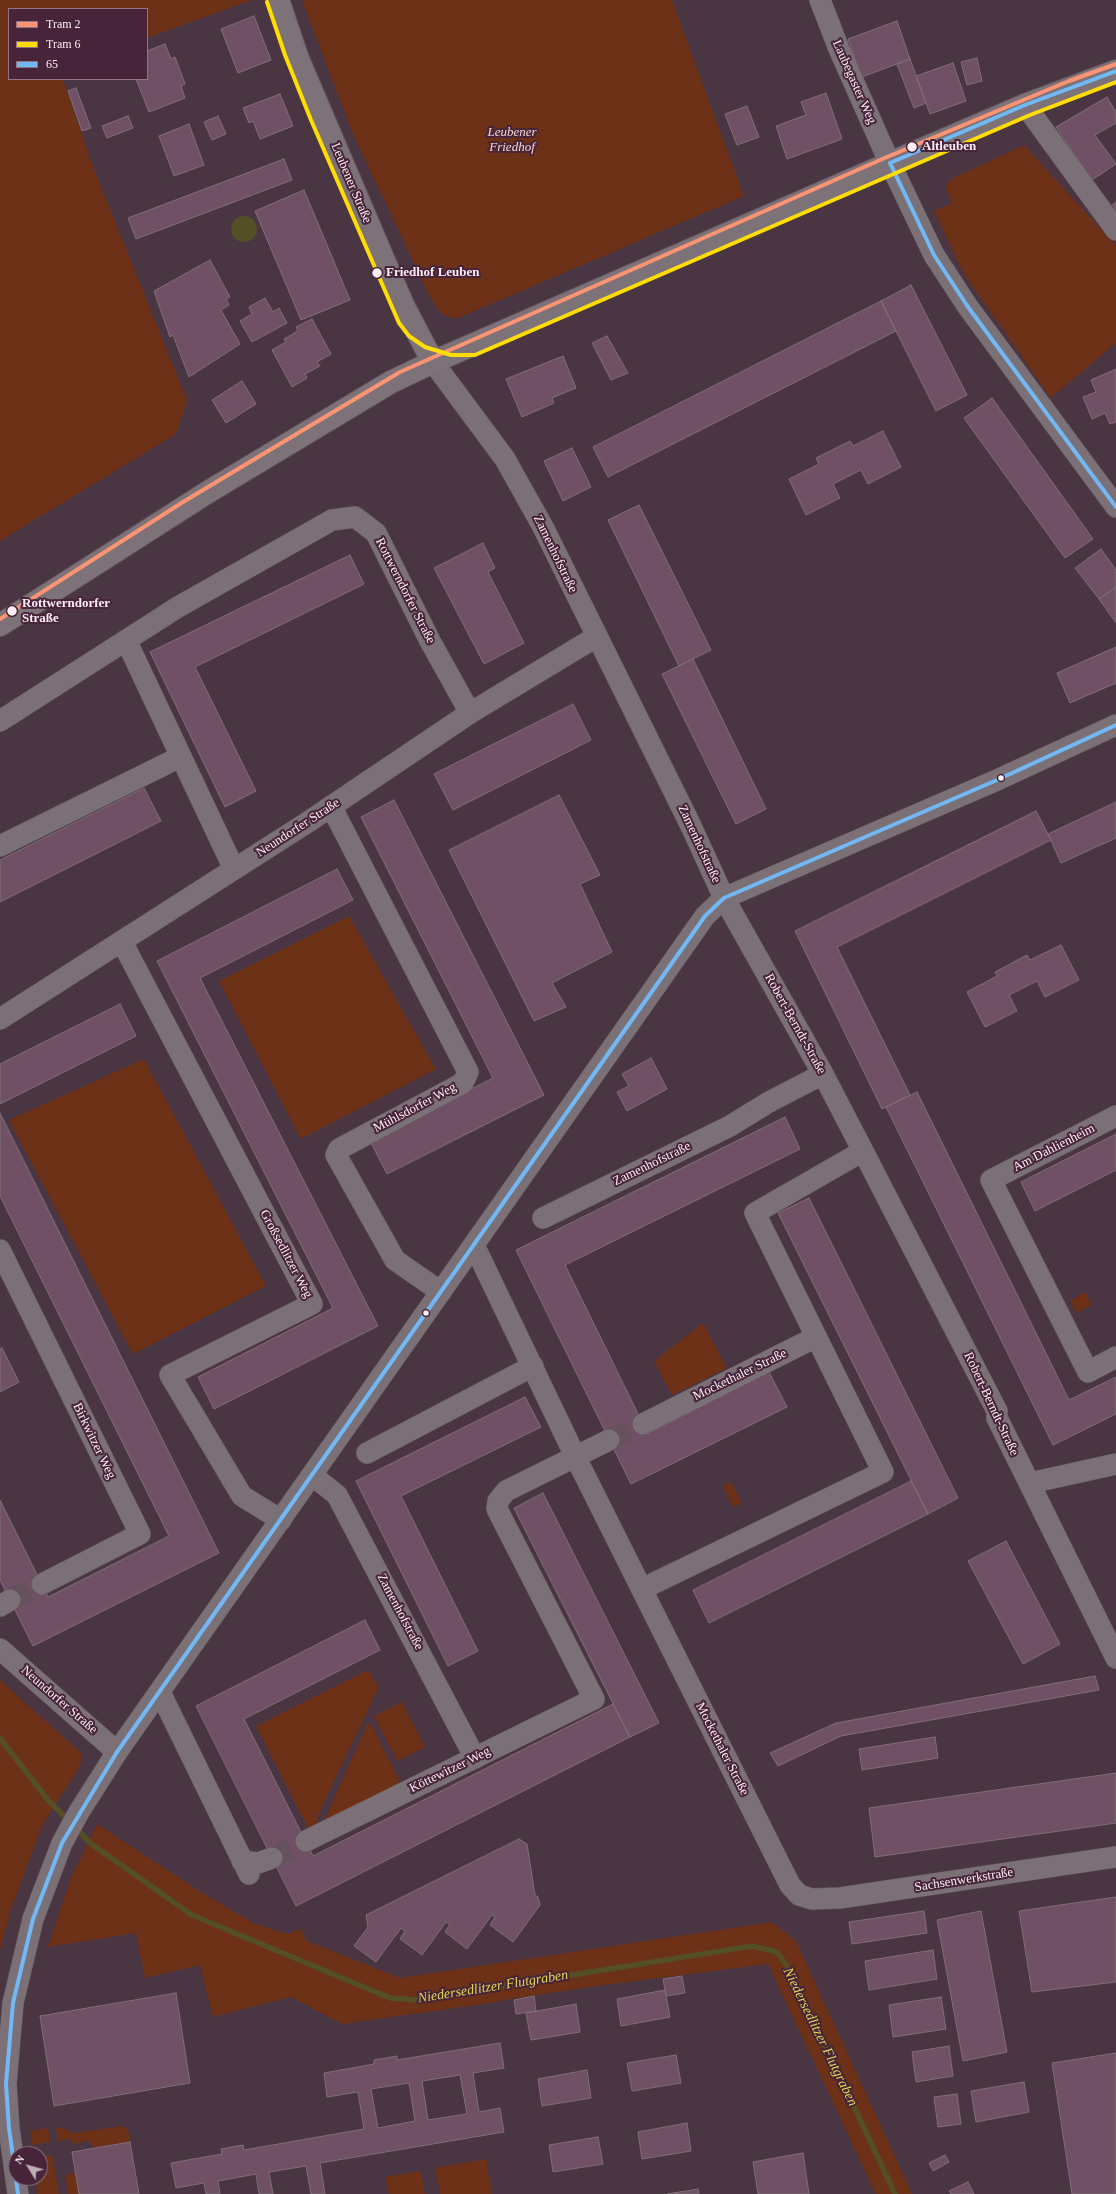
<!DOCTYPE html>
<meta charset="utf-8">
<style>
body{margin:0}
#map{position:relative;width:1116px;height:2194px;overflow:hidden;background:#4a3642;font-family:"Times New Roman",serif}
canvas{display:block}
.legend{position:absolute;left:8px;top:8px;width:140px;height:72px;box-sizing:border-box;background:#472439;border:1px solid #907585;margin:0;padding:5px 7px;list-style:none;font-size:12px;color:#fdeef6}
.legend li{display:flex;align-items:center;gap:8px;height:20px}
.legend b{width:20px;border:1px solid #907585}
.north{position:absolute;left:8px;top:2146px;width:40px;height:40px;box-sizing:border-box;background:#472439;border:1px solid #907585;border-radius:50%;rotate:307deg;font-size:11px;font-weight:700;line-height:16px;text-align:center;color:#fdeef6}
.north::after{content:'';display:block;margin:auto;width:14px;height:18px;background:#beaeb7;clip-path:polygon(50% 0,100% 100%,50% 72%,0 100%)}
</style>
<div id="map">
<canvas width="1116" height="2194"></canvas>
<ul class="legend">
<li><b style="height:5px;background:#fc9474"></b>Tram 2</li>
<li><b style="height:5px;background:#fd0"></b>Tram 6</li>
<li><b style="height:5px;background:#71b8f4"></b>65</li>
</ul>
<div class="north">N</div>
</div>
<script>
const context = document.querySelector('canvas').getContext('2d');
context.lineJoin = 'round';
function fill(path, color) { context.fillStyle = color; context.fill(path, 'evenodd'); }
const shape = rows => new Path2D(rows.map(r => 'M' + r).join(''));
function stroke(path, color, width, dash) { context.strokeStyle = color; context.lineWidth = width; context.lineCap = dash ? 'butt' : 'round'; context.setLineDash(dash || []); context.stroke(path); }
function write(font, color, halo, rows, align = 'center') {
  context.font = font + ' "Times New Roman",serif'; context.lineWidth = 4; context.setLineDash([]); context.textBaseline = 'middle'; context.strokeStyle = halo; context.fillStyle = color; for (const [text, x, y, turn = 0] of rows) {
    context.save(); context.translate(x, y); context.rotate((+turn || 0) * Math.PI / 180); context.textAlign = isNaN(turn) ? turn : align; if (halo) context.strokeText(text, 0, 0); context.fillText(text, 0, 0); context.restore();
  }
}
fill(shape([
 [0,0,252,0,147,38,147,9,9,9,9,79,63,79,93,167,187,400,176,434,0,541],
 [302,0,672,0,744,196,458,318,450,318,440,312,431,299,353,134],
 [1024,145,1116,246,1116,343,1051,398,964,274,934,211,952,203,946,186,951,179],
 [349,916,436,1069,301,1139,219,981],
 [144,1059,266,1286,133,1354,9,1120],
 [1086,1292,1091,1305,1076,1313,1070,1301],
 [703,1323,727,1368,672,1395,654,1361],
 [731,1482,742,1503,733,1507,723,1486],
 [368,1670,379,1687,317,1817,320,1830,311,1834,256,1726],
 [0,1680,82,1754,80,1766,42,1826,10,1912,0,1951],
 [402,1702,425,1747,397,1761,374,1716],
 [371,1724,403,1788,326,1826,325,1819,367,1725],
 [97,1824,201,1892,255,1924,288,1934,300,1928,307,1941,400,1978,772,1922,796,1941,912,2194,876,2194,768,1964,589,1987,497,2001,497,2002,342,2024,291,1997,213,2017,200,1965,145,1978,136,1933,48,1947,70,1880],
 [123,2126,128,2129,130,2142,93,2148,91,2141,72,2144,71,2139,58,2141,56,2128,60,2127,73,2133],
 [48,2128,50,2142,32,2145,30,2131],
 [52,2155,59,2194,38,2194,36,2178,40,2178,40,2157],
 [486,2159,492,2194,440,2194,435,2168],
 [421,2171,425,2194,389,2194,385,2177],
 [75,2173,79,2194,68,2194,65,2175]
]), '#6c3117');
fill(shape([
 '231 229a13 13 0 1 1 26 0a13 13 0 1 1-26 0Z'
]), '#544f27');
stroke(shape([
 [0,1738,48,1800,70,1822],
 [76,1828,90,1843,192,1915,390,1998,417,2000,752,1946,777,1952,791,1972,895,2194]
]), '#544f27', 5.5);
const building = shape([
 [254,16,271,60,238,73,221,29,254,16],
 [897,21,910,59,862,77,848,39,897,21],
 [165,44,171,59,175,57,185,84,181,86,185,98,149,112,136,79,147,79,147,51,165,44],
 [977,58,982,81,967,85,961,62,977,58],
 [910,59,926,103,914,108,897,64,910,59],
 [953,63,966,101,930,114,916,76,953,63],
 [76,88,91,128,82,131,68,91,76,88],
 [826,93,842,139,787,159,776,126,806,115,801,102,826,93],
 [280,94,293,126,260,139,253,121,249,123,243,108,280,94],
 [1107,97,1116,112,1116,123,1095,135,1116,164,1092,180,1056,127,1107,97],
 [747,106,759,137,737,145,725,114,747,106],
 [128,116,133,128,107,138,102,126,128,116],
 [218,116,226,134,212,140,204,122,218,116],
 [189,124,204,165,174,176,159,136,189,124],
 [284,159,292,180,136,239,128,218,284,159],
 [304,190,350,300,301,320,255,211,304,190],
 [1116,202,1116,213,1111,206,1116,202],
 [210,260,230,297,226,299,229,305,221,310,240,344,189,377,173,335,170,337,154,291,210,260],
 [911,285,967,395,936,411,881,301,911,285],
 [265,298,273,312,279,308,287,323,252,342,240,321,252,314,249,307,265,298],
 [881,301,896,331,608,477,593,447,881,301],
 [312,319,331,354,317,362,320,366,305,374,307,378,292,387,272,350,286,342,284,339,298,331,296,327,312,319],
 [607,336,628,373,611,380,592,343,607,336],
 [563,356,576,388,552,398,554,403,522,417,506,379,563,356],
 [1116,369,1116,422,1110,424,1105,413,1092,419,1083,397,1096,392,1091,380,1116,369],
 [242,381,256,404,226,423,212,400,242,381],
 [992,398,1093,539,1065,558,964,418,992,398],
 [883,431,901,467,868,484,861,470,833,484,840,498,806,515,789,479,819,464,816,458,850,441,853,446,883,431],
 [572,448,591,487,563,501,544,461,572,448],
 [639,505,711,650,679,666,608,520,639,505],
 [483,543,495,568,488,572,524,643,484,664,434,568,483,543],
 [1101,549,1116,570,1116,587,1099,599,1075,568,1101,549],
 [350,555,364,584,195,667,256,791,225,807,150,652,350,555],
 [1116,587,1116,623,1099,599,1116,587],
 [1116,647,1116,683,1070,703,1057,673,1116,647],
 [693,659,766,809,736,824,662,674,693,659],
 [573,704,591,740,453,810,434,774,573,704],
 [144,788,161,821,0,902,0,860,144,788],
 [559,795,600,875,580,884,612,952,552,983,566,1007,534,1021,449,850,559,795],
 [394,800,544,1095,387,1174,370,1141,493,1078,361,817,394,800],
 [1116,802,1116,838,1061,863,1048,834,1116,802],
 [1036,811,1051,840,837,947,910,1095,882,1109,795,931,1036,811],
 [337,869,353,900,200,978,378,1326,214,1409,198,1377,333,1308,157,961,337,869],
 [1061,945,1079,980,1045,997,1037,981,1009,995,1017,1011,985,1027,967,992,997,976,995,972,1027,955,1030,960,1061,945],
 [120,1004,136,1036,0,1104,0,1064,120,1004],
 [651,1058,667,1089,627,1111,617,1092,629,1086,622,1074,651,1058],
 [917,1092,1069,1400,1116,1377,1116,1414,1053,1445,886,1107,917,1092],
 [0,1113,219,1553,33,1646,0,1580,0,1500,48,1597,169,1536,0,1196,0,1113],
 [785,1117,800,1149,565,1265,646,1430,768,1370,787,1407,631,1484,516,1250,785,1117],
 [1116,1134,1116,1170,1035,1211,1021,1182,1116,1134],
 [809,1198,958,1498,928,1514,778,1213,809,1198],
 [2,1348,19,1382,0,1392,0,1349,2,1348],
 [525,1397,541,1427,401,1496,478,1651,448,1666,356,1481,525,1397],
 [911,1481,928,1514,709,1623,693,1590,911,1481],
 [543,1493,659,1723,630,1737,514,1508,543,1493],
 [1006,1541,1060,1644,1023,1664,968,1561,1006,1541],
 [365,1620,380,1650,244,1719,313,1856,613,1704,630,1737,296,1906,196,1706,365,1620],
 [1095,1676,1099,1690,841,1736,778,1766,770,1753,836,1723,1095,1676],
 [935,1737,938,1758,862,1770,859,1749,935,1737],
 [1116,1773,1116,1823,875,1857,869,1808,1116,1773],
 [519,1839,527,1844,535,1895,538,1897,540,1905,513,1942,490,1925,495,1917,492,1915,467,1949,445,1932,450,1924,446,1922,422,1955,400,1939,405,1931,401,1928,376,1962,354,1946,368,1927,366,1915,519,1839],
 [1116,1897,1116,1982,1032,1992,1019,1911,1116,1897],
 [924,1911,927,1933,852,1944,849,1922,924,1911],
 [981,1911,1007,2052,963,2061,937,1920,981,1911],
 [933,1950,937,1979,869,1990,865,1961,933,1950],
 [682,1976,685,1993,666,1996,663,1979,682,1976],
 [665,1990,670,2017,621,2026,617,1999,665,1990],
 [176,1993,190,2083,54,2106,40,2016,176,1993],
 [534,1996,536,2011,516,2014,514,2000,534,1996],
 [941,1997,946,2029,893,2037,889,2005,941,1997],
 [576,2004,580,2032,531,2040,526,2013,576,2004],
 [500,2043,504,2068,473,2073,479,2112,500,2108,504,2132,320,2163,325,2194,311,2194,306,2166,269,2172,273,2194,259,2194,256,2174,218,2181,220,2194,206,2194,204,2183,176,2188,171,2163,222,2154,221,2149,243,2145,244,2150,364,2129,358,2092,327,2097,324,2073,374,2064,374,2060,397,2056,397,2060,500,2043],
 [460,2075,467,2114,428,2120,422,2081,460,2075],
 [409,2083,415,2121,378,2128,371,2089,409,2083],
 [949,2046,953,2076,916,2082,912,2052,949,2046],
 [1116,2053,1116,2194,1072,2194,1052,2063,1116,2053],
 [676,2055,681,2083,632,2091,627,2063,676,2055],
 [587,2070,591,2098,542,2106,538,2079,587,2070],
 [1024,2082,1029,2112,976,2122,971,2091,1024,2082],
 [957,2094,961,2124,938,2127,934,2097,957,2094],
 [687,2123,691,2151,642,2159,638,2132,687,2123],
 [598,2137,603,2164,553,2172,549,2145,598,2137],
 [130,2142,139,2194,79,2194,72,2152,130,2142],
 [803,2153,809,2194,758,2194,753,2162,803,2153],
 [945,2155,949,2162,933,2171,929,2163,945,2155],
 [968,2182,974,2194,951,2194,949,2191,968,2182],
 [698,2189,699,2194,667,2194,698,2189]
]);
fill(building, '#6f5064');
stroke(building, '#806f78', 1);
stroke(shape([
 [609,1440,643,1424],
 [10,1600,42,1584],
 [272,1858,306,1841]
]), '#65525d', 21, [21, 10]);
const street = shape([
 [820,0,839,49,887,157,934,255,968,307,1116,507],
 [1025,105,1116,230],
 [433,362,505,459,543,527,691,826,724,898,823,1074,863,1151,997,1411,997,1418,1116,1658],
 [126,640,234,869],
 [0,721,178,607,332,520,355,517,376,533,430,641,470,713],
 [331,806,468,1072,463,1083,339,1149,336,1155,395,1260,441,1292],
 [0,846,180,757],
 [122,942,312,1304,170,1375,242,1496,281,1520],
 [0,1019,308,822,470,713,596,637],
 [1116,1116,991,1180,1088,1372,1116,1357],
 [543,1218,730,1126,769,1102,823,1074],
 [474,1245,576,1458,790,1885,799,1895,812,1899,840,1898,1116,1857],
 [0,1250,140,1534,42,1584],
 [643,1424,816,1337],
 [367,1453,533,1366],
 [313,1476,337,1495,475,1758],
 [1030,1483,1116,1464],
 [642,1589,883,1472,755,1213,863,1151],
 [0,1606,10,1600],
 [0,1649,117,1752],
 [160,1692,249,1874],
 [306,1841,594,1699,497,1509,498,1501,506,1491,609,1440],
 [242,1861,258,1863,272,1858],
 [18,2194,9,2128,6,2084,13,2003,33,1919,62,1843,79,1812,117,1752,705,916,724,898,997,780,1116,725]
]);
const secondary = shape([
 [278,0,298,59,403,305,433,362],
 [0,625,208,492,391,382,433,362,890,163,1025,105,1116,71]
]);
stroke(street, '#65555e', 22);
stroke(secondary, '#65555e', 24);
stroke(street, '#7a7076', 21);
stroke(secondary, '#7e7279', 22);
stroke(shape([
 [890,163,934,255,968,307,1116,507],
 [890,163,1025,105,1116,71],
 [18,2194,9,2128,6,2084,13,2003,33,1919,62,1843,117,1752,705,916,724,898,997,780,1116,725]
]), '#71b8f4', 4);
stroke(shape([
 [0,619,183,502,400,372,887,157,1069,81,1116,64]
]), '#fc9474', 4);
stroke(shape([
 [267,2,285,55,311,120,399,323,409,336,425,347,451,355,475,355,1030,115,1116,82]
]), '#fd0', 4);
for (const [x, y, r, color] of [
 [912,147,5.5,"#fdeef6"],
 [377,273,5.5,"#fdeef6"],
 [12,611,5.5,"#fdeef6"],
 [1001,778,3.5,"#fdeef6"],
 [426,1313,3.5,"#fdeef6"]
]) { const dot = new Path2D(); dot.arc(x, y, r, 0, 2 * Math.PI); context.fillStyle = color; context.fill(dot); stroke(dot, '#472439', 1.5); }
write('13px', '#fdeef6', '#472439', [
 ["Laubegaster Weg",854,82,66],
 ["Leubener Straße",351,183,67],
 ["Zamenhofstraße",555,554,64],
 ["Rottwerndorfer Straße",405,591,63],
 ["Neundorfer Straße",298,828,-33],
 ["Zamenhofstraße",699,844,65],
 ["Robert-Berndt-Straße",795,1024,61],
 ["Mühlsdorfer Weg",415,1108,-28],
 ["Am Dahlienheim",1054,1148,-27],
 ["Zamenhofstraße",652,1164,-26],
 ["Großsedlitzer Weg",286,1254,62],
 ["Mockethaler Straße",740,1375,-26],
 ["Robert-Berndt-Straße",991,1404,65],
 ["Birkwitzer Weg",94,1441,64],
 ["Zamenhofstraße",400,1612,62],
 ["Neundorfer Straße",59,1700,41],
 ["Mockethaler Straße",722,1749,63],
 ["Köttewitzer Weg",450,1770,-26],
 ["Sachsenwerkstraße",964,1880,-9]
]);
write('italic 13px', '#f6d8cb', '#472439', [
 ["Leubener",512,133],
 ["Friedhof",512,148]
]);
write('bold 13px', '#fdeef6', '#472439', [
 ["Altleuben",922,147],
 ["Friedhof Leuben",386,273],
 ["Rottwerndorfer",22,604],
 ["Straße",22,619]
], 'left');
write('italic 14px', '#e3d750', '#472439', [
 ["Niedersedlitzer Flutgraben",493,1987,-9],
 ["Niedersedlitzer Flutgraben",820,2037,64]
]);
</script>
